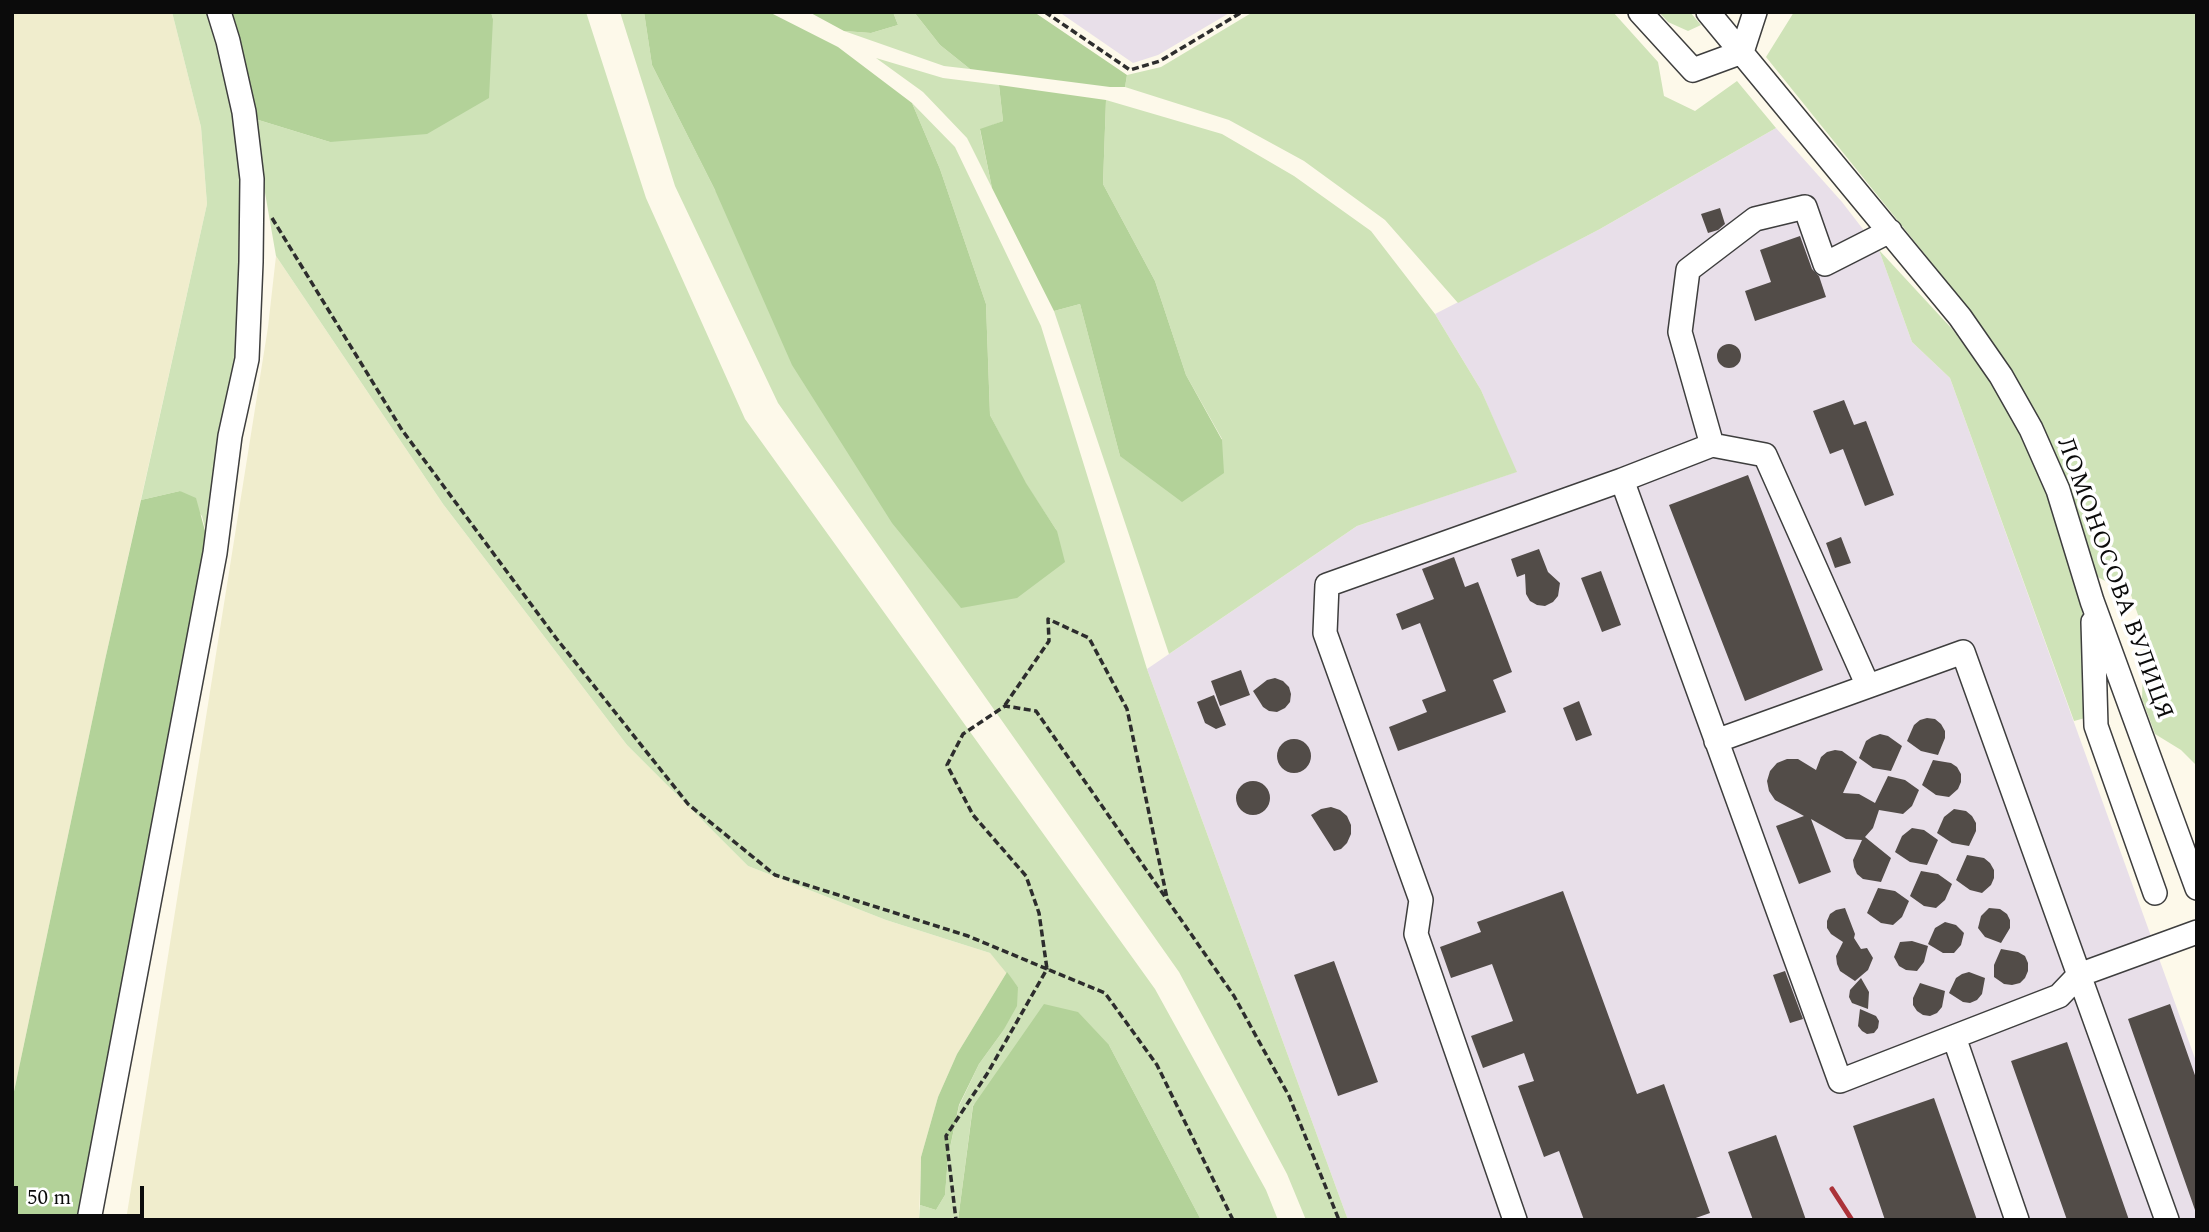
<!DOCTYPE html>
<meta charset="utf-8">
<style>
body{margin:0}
#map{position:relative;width:2209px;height:1232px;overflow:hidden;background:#fdf9ea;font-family:Spectral,serif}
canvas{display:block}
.frame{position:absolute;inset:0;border:14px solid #0b0b0b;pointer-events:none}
.scale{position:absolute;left:14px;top:1186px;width:130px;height:32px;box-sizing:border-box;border:4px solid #0b0b0b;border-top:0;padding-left:9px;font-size:21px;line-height:24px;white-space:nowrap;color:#0b0b0b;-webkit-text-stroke:5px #fff;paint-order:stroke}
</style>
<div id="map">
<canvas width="2209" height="1232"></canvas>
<div class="frame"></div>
<div class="scale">50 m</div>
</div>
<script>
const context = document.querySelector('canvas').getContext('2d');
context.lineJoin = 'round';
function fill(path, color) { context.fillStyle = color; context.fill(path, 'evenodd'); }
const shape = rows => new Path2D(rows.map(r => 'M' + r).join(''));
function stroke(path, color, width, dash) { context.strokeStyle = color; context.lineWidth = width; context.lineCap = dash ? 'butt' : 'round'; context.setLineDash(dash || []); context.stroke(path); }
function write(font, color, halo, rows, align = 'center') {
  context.font = font + ' Spectral,serif'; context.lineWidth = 7; context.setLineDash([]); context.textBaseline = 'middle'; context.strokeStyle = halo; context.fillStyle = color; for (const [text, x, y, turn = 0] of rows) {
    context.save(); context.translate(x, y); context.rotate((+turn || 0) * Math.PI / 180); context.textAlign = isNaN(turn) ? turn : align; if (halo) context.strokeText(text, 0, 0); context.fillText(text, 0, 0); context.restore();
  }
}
fill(shape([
 [1059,12,1231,12,1158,55,1133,63],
 [1776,128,1842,202,1879,250,1912,342,1950,378,2197,1064,2197,1220,1348,1220,1147,669,1357,526,1516,472,1481,390,1435,314,1600,229]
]), '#e8dfe9');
fill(shape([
 [12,12,172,12,201,127,207,204,105,660,12,1101],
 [276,256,443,504,627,745,748,866,886,920,990,953,1007,972,957,1054,938,1097,921,1157,919,1220,126,1220,268,327]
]), '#f0edcd');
fill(shape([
 [172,12,211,12,221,44,244,181,239,357,210,549,202,516,180,491,141,500,207,204,201,127],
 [491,12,586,12,646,198,745,419,1155,989,1266,1190,1278,1220,1201,1220,1109,1045,973,1105,958,1220,919,1220,920,1205,936,1210,945,1195,948,1157,959,1106,979,1064,1003,1031,1018,987,990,953,886,920,748,866,627,745,443,504,276,256,252,118,330,142,493,19],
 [620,12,644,12,652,65,715,190,1057,531,1024,481,990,415,986,304,940,169,912,103,955,147,1041,326,1147,669,1348,1220,1306,1220,1287,1174,1179,972,778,403,675,186],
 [893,12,914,12,940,45,970,69,944,66,844,31,871,33,898,25],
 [1253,12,1613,12,1658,62,1664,96,1695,111,1737,81,1776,128,1600,229,1458,303,1385,220,1304,161,1229,120,1125,87,1127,75,1161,67],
 [1659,12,1690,12,1701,25,1688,31,1668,22],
 [1794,12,2197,12,2197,766,2181,750,2155,734,2142,699,2144,632,2131,595,2096,576,2069,488,2043,426,2013,372,1973,314,1766,57],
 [876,58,943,78,999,85,1003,121,980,130,992,188,967,138,923,92],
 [1106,100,1222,134,1294,176,1371,231,1435,314,1481,390,1517,472,1357,526,1169,654,1054,311,1080,304,1120,456,1222,439,1186,375,1155,281,1103,184],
 [1879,250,1953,330,1998,392,2023,438,2048,498,2082,601,2089,717,2074,721,1950,378,1912,342]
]), '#cfe3b8');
fill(shape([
 [227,12,491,12,493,19,489,98,427,134,330,142,252,118],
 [644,12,769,12,838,47,912,103,940,169,986,304,990,415,1026,483,1057,531,1065,562,1017,598,961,608,892,523,792,365,715,190,652,65],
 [809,12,893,12,898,25,871,33,844,31],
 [914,12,1034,12,1127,75,1125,87,1110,87,970,69,940,45],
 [999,85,1106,100,1103,184,1155,281,1186,375,1222,440,1224,473,1182,502,1120,456,1080,304,1054,311,992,188,980,129,1003,121],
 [180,491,196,498,210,549,80,1220,12,1220,12,1101,105,660,141,500],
 [1007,972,1018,987,1017,1006,1003,1031,979,1064,959,1105,948,1157,945,1195,936,1210,920,1205,921,1157,938,1097,957,1054],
 [1044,1004,1078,1012,1109,1045,1201,1220,958,1220,973,1106]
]), '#b3d299');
fill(shape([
 [1720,208,1725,224,1718,230,1708,233,1701,214],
 [1800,236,1812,269,1819,276,1826,297,1755,321,1745,291,1771,282,1760,250],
 '1717 356a12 12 0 1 1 24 0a12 12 0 1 1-24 0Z',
 [1844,400,1854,425,1866,421,1894,495,1865,506,1843,449,1830,454,1813,411],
 [1748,475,1823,670,1745,701,1669,505],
 [1841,537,1851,563,1835,568,1826,543],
 [1539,549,1548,572,1560,583,1558,596,1553,602,1545,606,1537,605,1530,601,1526,594,1525,574,1517,577,1511,559],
 [1454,557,1465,587,1478,582,1512,672,1493,680,1506,712,1398,751,1389,727,1427,712,1422,700,1446,691,1420,623,1402,630,1396,614,1434,599,1422,569],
 [1601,571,1621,625,1602,632,1581,578],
 [1241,670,1250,695,1220,706,1211,681],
 [1275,678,1283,681,1289,687,1291,694,1290,702,1285,708,1277,712,1269,711,1263,707,1253,691,1267,680],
 [1214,695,1226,725,1216,729,1205,723,1197,702],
 [1579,701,1592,735,1576,741,1563,708],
 [1927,718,1935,719,1941,724,1945,731,1945,738,1938,755,1921,751,1907,741,1914,725,1920,720],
 [1880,734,1888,736,1902,746,1891,771,1873,768,1859,758,1866,741,1872,737],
 '1277 756a17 17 0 1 1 34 0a17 17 0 1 1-34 0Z',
 [1835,750,1842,751,1857,762,1843,793,1859,794,1875,803,1888,776,1905,780,1919,790,1912,806,1903,814,1879,810,1873,828,1865,837,1891,858,1881,882,1863,879,1857,874,1854,867,1853,860,1862,840,1846,839,1811,819,1831,872,1799,884,1776,826,1804,816,1775,800,1769,791,1767,781,1770,771,1777,763,1787,759,1798,759,1816,770,1821,757,1827,752],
 [1933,760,1951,763,1957,767,1961,774,1961,782,1958,789,1949,797,1936,795,1922,785],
 '1236 798a17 17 0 1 1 34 0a17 17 0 1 1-34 0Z',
 [1331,807,1340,810,1347,816,1351,825,1351,834,1347,843,1341,849,1334,851,1311,815,1321,809],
 [1954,809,1966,811,1972,816,1976,823,1976,831,1969,846,1952,843,1937,833,1944,817],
 [1912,828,1924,830,1938,840,1927,865,1910,862,1895,852,1902,836],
 [1967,855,1984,858,1990,863,1994,870,1994,878,1991,885,1982,893,1970,890,1956,880],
 [1921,871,1938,874,1952,884,1945,900,1936,908,1924,906,1910,896],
 [1878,888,1895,891,1909,901,1902,917,1893,925,1881,923,1867,913],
 [1563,891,1637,1094,1664,1084,1710,1213,1690,1220,1584,1220,1559,1151,1544,1157,1518,1086,1534,1081,1524,1053,1483,1068,1471,1036,1513,1021,1492,964,1451,978,1440,947,1481,932,1477,922],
 [1845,908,1855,934,1854,938,1861,949,1867,948,1873,958,1868,970,1855,981,1840,971,1837,964,1836,956,1843,942,1831,934,1827,928,1827,921,1830,914,1836,910],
 [1989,908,2000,909,2007,914,2010,920,2010,928,2001,943,1985,937,1978,928,1981,916],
 [1945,922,1956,925,1964,933,1961,945,1954,953,1943,953,1928,944,1935,928],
 [1912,941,1928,946,1924,962,1917,971,1906,970,1899,966,1894,957,1900,942],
 [2001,949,2018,952,2025,956,2028,963,2028,971,2025,978,2020,983,2012,985,2004,984,1994,977,1994,965],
 [1334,961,1378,1082,1338,1096,1294,975],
 [1785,971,1803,1019,1790,1023,1773,975],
 [1969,972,1985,978,1982,994,1977,1000,1970,1003,1963,1002,1949,993,1956,978,1962,974],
 [1861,978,1869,992,1868,1009,1852,1003,1849,997,1850,990],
 [1920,983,1945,991,1942,1007,1937,1013,1930,1016,1923,1015,1917,1011,1913,1005,1913,998],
 [2170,1004,2197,1081,2197,1209,2195,1210,2128,1019],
 [1860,1009,1876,1016,1879,1021,1878,1028,1874,1033,1867,1034,1862,1031,1858,1026],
 [2067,1042,2129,1220,2067,1220,2011,1061],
 [1934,1098,1977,1220,1885,1220,1853,1126],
 [1776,1135,1806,1220,1753,1220,1728,1152]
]), '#524c48');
const minor = shape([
 [1640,12,1693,70,1742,52,1755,12],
 [1708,12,1960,317,2001,376,2031,429,2058,490,2092,601,2197,888],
 [1712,445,1680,332,1688,270,1755,219,1805,207,1825,264,1890,231],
 [2093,622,2096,726,2155,893],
 [1868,686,1765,455,1712,445,1622,480,1840,1081,2059,996,2079,975,2197,932],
 [1716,741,1963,652,2167,1220],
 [1954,1037,2017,1220],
 [89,1220,215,553,230,436,247,359,251,262,252,179,244,112,228,41,219,12],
 [1515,1220,1416,934,1421,900,1325,633,1327,585,1622,480]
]);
stroke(minor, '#3e3e3e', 26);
stroke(shape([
 [1045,12,1130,70,1160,61,1242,12],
 [272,218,402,430,556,638,688,804,775,875,968,936,1047,969,987,1074,946,1136,956,1220],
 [1005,705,1049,641,1048,619,1089,638,1127,709,1167,898],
 [1233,1220,1157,1065,1105,993,1047,969,1039,913,1026,876,973,815,947,765,963,734,1005,706,1036,711,1234,996,1289,1096,1339,1220]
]), '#2d2d2d', 3.5, [7, 3.5]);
stroke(minor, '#fff', 23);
stroke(shape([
 [1832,1189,1852,1220]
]), '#ab3239', 5);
write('24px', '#0b0b0b', '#fff', [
 ["ЛОМОНОСОВА ВУЛИЦЯ",2113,579,70]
]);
</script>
